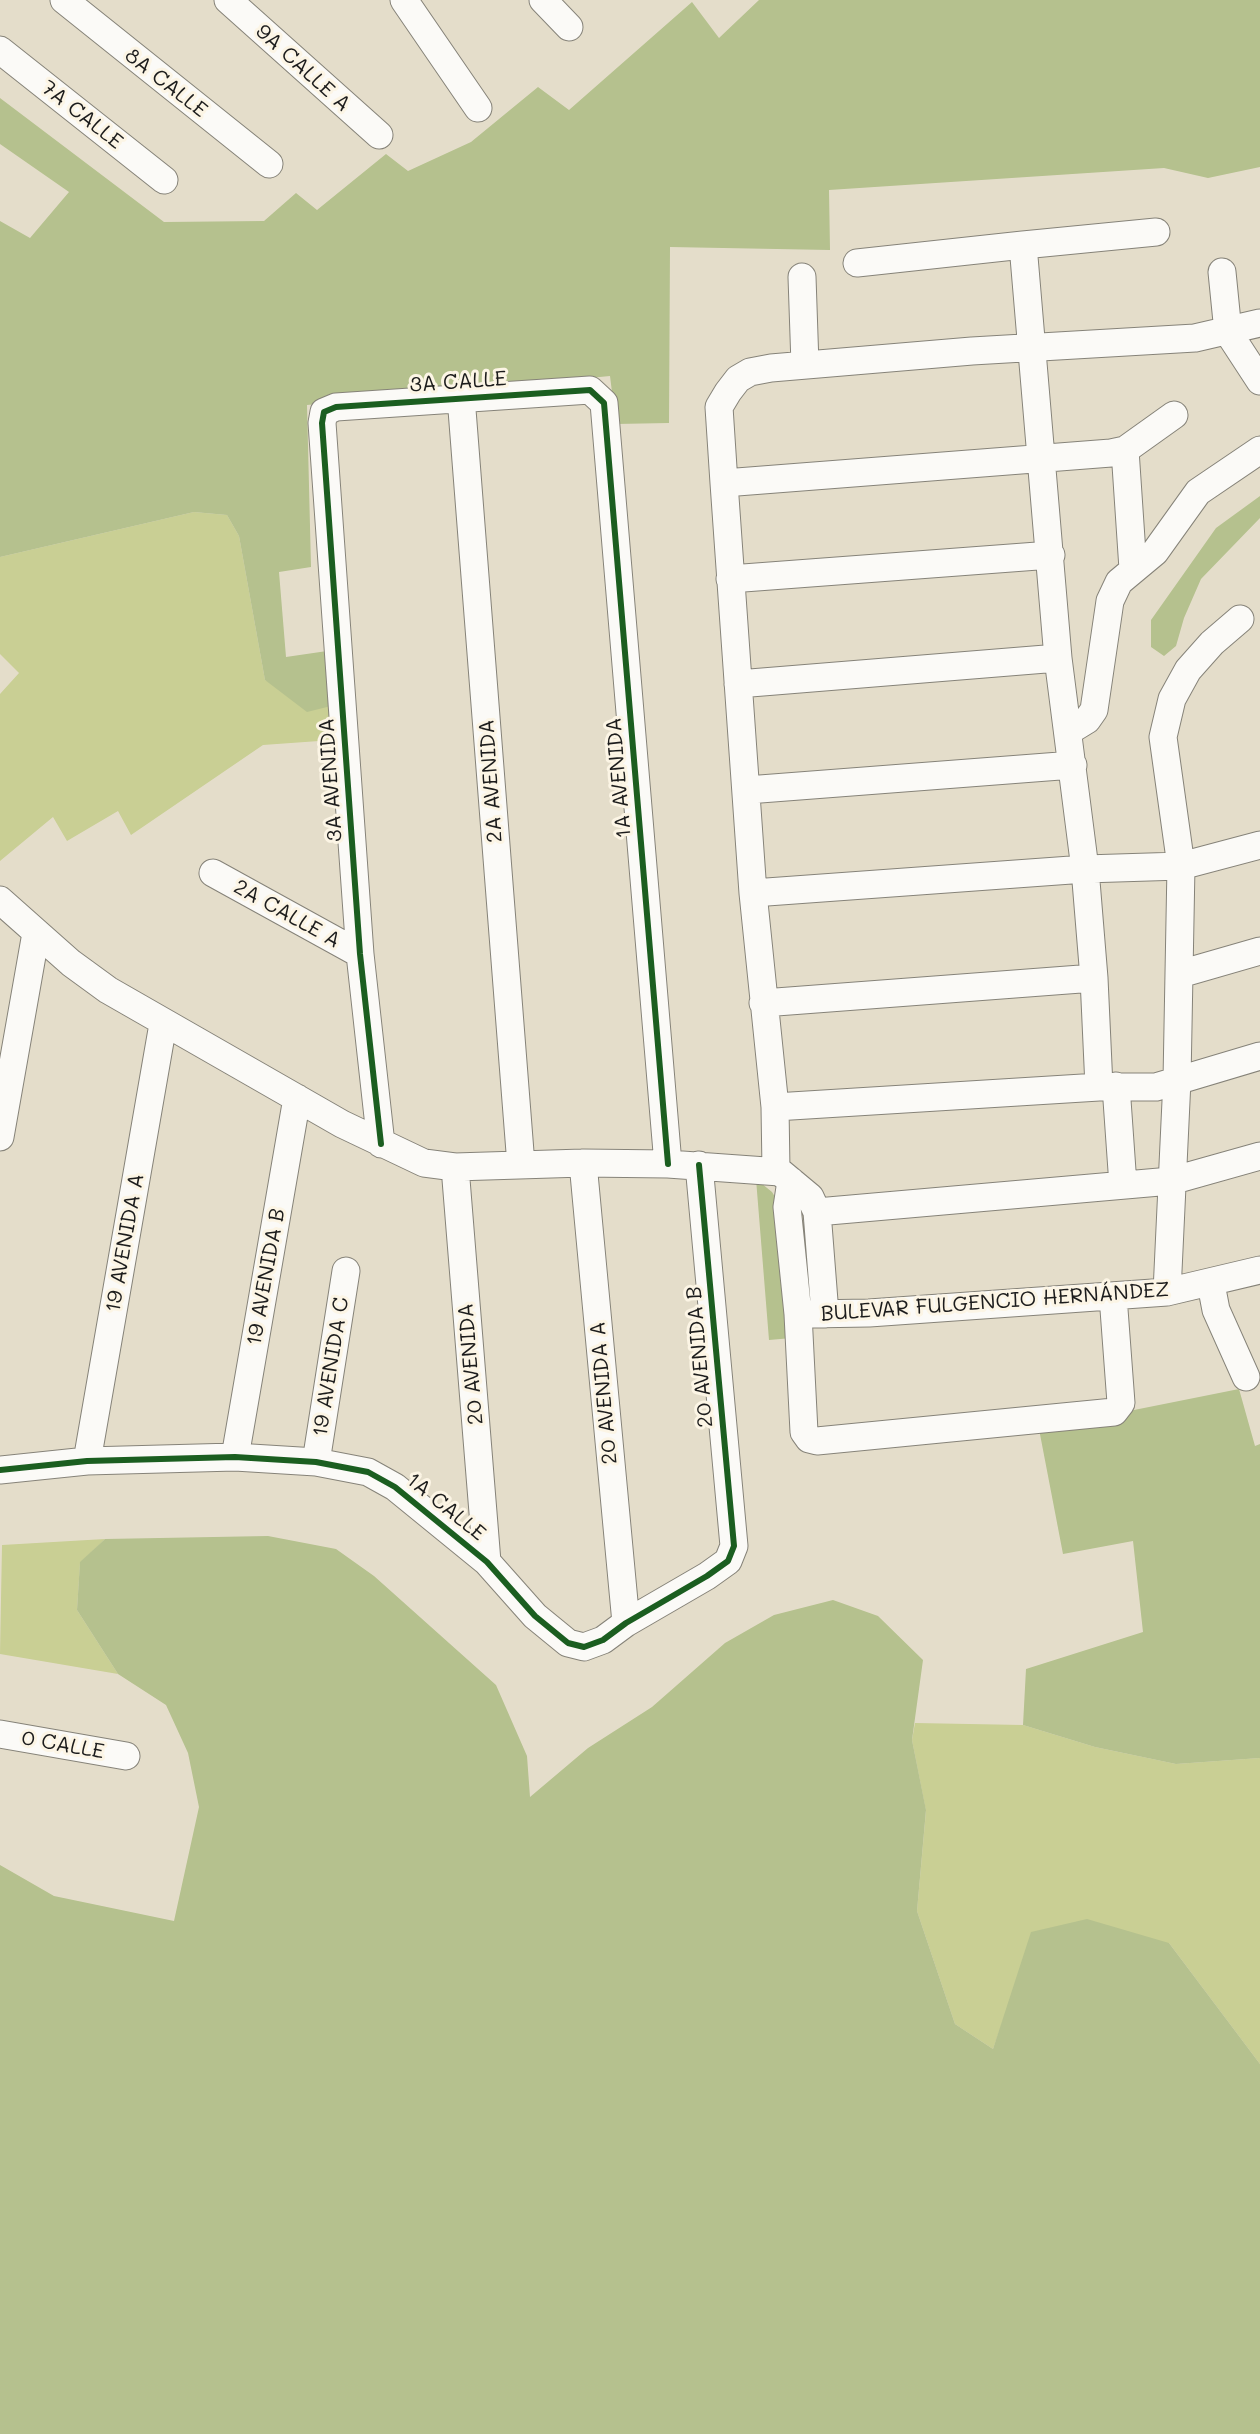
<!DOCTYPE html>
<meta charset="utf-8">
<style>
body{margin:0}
canvas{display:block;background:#e4ddca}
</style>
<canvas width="1260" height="2434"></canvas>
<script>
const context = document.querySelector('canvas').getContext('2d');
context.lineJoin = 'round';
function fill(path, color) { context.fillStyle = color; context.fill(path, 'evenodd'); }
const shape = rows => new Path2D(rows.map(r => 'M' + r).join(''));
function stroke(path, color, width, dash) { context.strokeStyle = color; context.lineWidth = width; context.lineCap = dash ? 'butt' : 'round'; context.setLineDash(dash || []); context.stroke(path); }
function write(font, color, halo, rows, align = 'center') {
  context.font = font + ' Mali,sans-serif'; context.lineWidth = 6; context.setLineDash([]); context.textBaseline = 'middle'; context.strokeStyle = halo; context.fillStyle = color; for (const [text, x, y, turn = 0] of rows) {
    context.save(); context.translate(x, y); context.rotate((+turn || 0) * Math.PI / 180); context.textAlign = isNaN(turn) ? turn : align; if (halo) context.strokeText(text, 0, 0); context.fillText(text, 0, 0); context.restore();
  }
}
fill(shape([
 [194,512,227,515,239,536,265,680,331,706,333,740,263,745,131,835,118,811,67,841,53,817,0,861,0,694,19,673,0,654,0,557],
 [105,1539,80,1563,77,1610,118,1674,0,1654,2,1545],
 [915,1723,1023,1725,1095,1747,1176,1764,1260,1758,1260,2064,1169,1943,1007,2009,993,2049,955,2024,917,1911,926,1811,912,1740]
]), '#c9cf94');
fill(shape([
 [759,0,1260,0,1260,167,1208,178,1164,168,829,190,830,250,670,247,669,423,616,424,610,376,307,405,311,567,279,572,286,657,327,651,331,706,307,712,265,680,239,536,227,515,194,512,0,557,0,221,30,238,69,192,0,144,0,98,164,222,264,221,296,193,317,210,386,154,408,171,471,142,538,87,569,110,692,2,719,38],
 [1260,496,1260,518,1201,579,1184,618,1176,646,1164,656,1151,647,1151,620,1216,528],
 [756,1179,772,1192,783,1210,792,1338,769,1340],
 [1239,1389,1255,1446,1260,1444,1260,1758,1176,1764,1095,1747,1023,1725,1026,1669,1143,1632,1133,1541,1063,1554,1039,1429],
 [268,1536,336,1549,374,1576,496,1685,527,1756,530,1797,588,1748,652,1707,725,1643,774,1615,833,1600,878,1616,923,1660,912,1740,926,1810,917,1911,955,2024,993,2049,1031,1932,1087,1919,1169,1943,1260,2064,1260,2434,0,2434,0,1865,54,1896,174,1921,199,1807,188,1753,166,1705,118,1674,77,1610,80,1562,105,1539]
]), '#b5c18e');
const minor = shape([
 [64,0,269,164],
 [228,0,379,135],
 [404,0,478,108],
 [543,0,569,27],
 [0,50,164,180],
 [1023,245,1156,232],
 [857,263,1023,245,1058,658,1085,869,1094,978,1099,1087],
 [1222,272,1228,332,1260,381],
 [802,277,805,365],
 [461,397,521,1165],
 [1125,450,1174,415],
 [724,483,1111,453,1125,450,1133,569],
 [730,579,1051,555],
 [738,684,1058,658],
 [1069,731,1087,720,1094,710,1110,601,1119,582,1155,552,1198,492,1260,450],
 [747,790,1073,765],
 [213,873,360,954],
 [753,893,1085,869,1181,866,1260,845],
 [0,900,71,963,108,990,342,1124,424,1163,455,1167,583,1163,668,1164,780,1172,810,1197,817,1212,825,1314],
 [1180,974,1260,951],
 [763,1003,1094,978],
 [1116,1086,1123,1185],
 [775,1107,1099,1087,1156,1087,1260,1056],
 [0,1137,36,933],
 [381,1144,360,954,322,423,324,412,336,407,590,390,604,403,668,1164],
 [583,1163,626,1623],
 [455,1167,487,1562],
 [776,1170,775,1107,753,893,724,483,719,407,728,392,738,379,750,372,771,368,972,351,1195,338,1260,323],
 [791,1181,787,1207,798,1314,804,1432,809,1439,817,1441,1114,1412,1121,1403,1113,1296],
 [817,1212,1171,1181,1260,1156],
 [1211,1284,1216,1310,1246,1377],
 [1167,1292,1177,1080,1181,866,1163,737,1172,699,1188,670,1212,643,1240,619],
 [808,1314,869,1313,1167,1292,1260,1270],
 [235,1457,297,1098],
 [87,1461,163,1024],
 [316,1462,346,1271],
 [0,1470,87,1461,235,1457,316,1462,368,1472,395,1487,487,1562,535,1616,568,1643,584,1647,603,1640,626,1623,707,1576,728,1561,734,1546,699,1165],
 [0,1734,126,1756]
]);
stroke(minor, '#868379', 29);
stroke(minor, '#fbfaf7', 27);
stroke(shape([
 [381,1144,360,954,322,423,324,412,336,407,590,390,604,403,668,1164],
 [0,1470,87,1461,235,1457,316,1462,368,1472,395,1487,487,1562,535,1616,568,1643,584,1647,603,1640,626,1623,707,1576,728,1561,734,1546,699,1165]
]), '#1b5e20', 6);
write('21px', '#1c1c1c', '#fcf5e5', [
 ["9A CALLE A",303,68,42],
 ["8A CALLE",166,83,38],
 ["7A CALLE",82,115,38],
 ["3A CALLE",458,382,-4],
 ["1A AVENIDA",619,778,-95],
 ["3A AVENIDA",331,780,-94],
 ["2A AVENIDA",491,781,-94],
 ["2A CALLE A",287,914,29],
 ["19 AVENIDA A",125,1243,-80],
 ["19 AVENIDA B",266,1277,-80],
 ["BULEVAR FULGENCIO HERNÁNDEZ",995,1302,-4],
 ["20 AVENIDA B",700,1357,-95],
 ["20 AVENIDA",471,1364,-95],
 ["19 AVENIDA C",331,1367,-81],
 ["20 AVENIDA A",604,1393,-95],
 ["1A CALLE",446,1507,39],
 ["0 CALLE",63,1745,10]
]);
</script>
